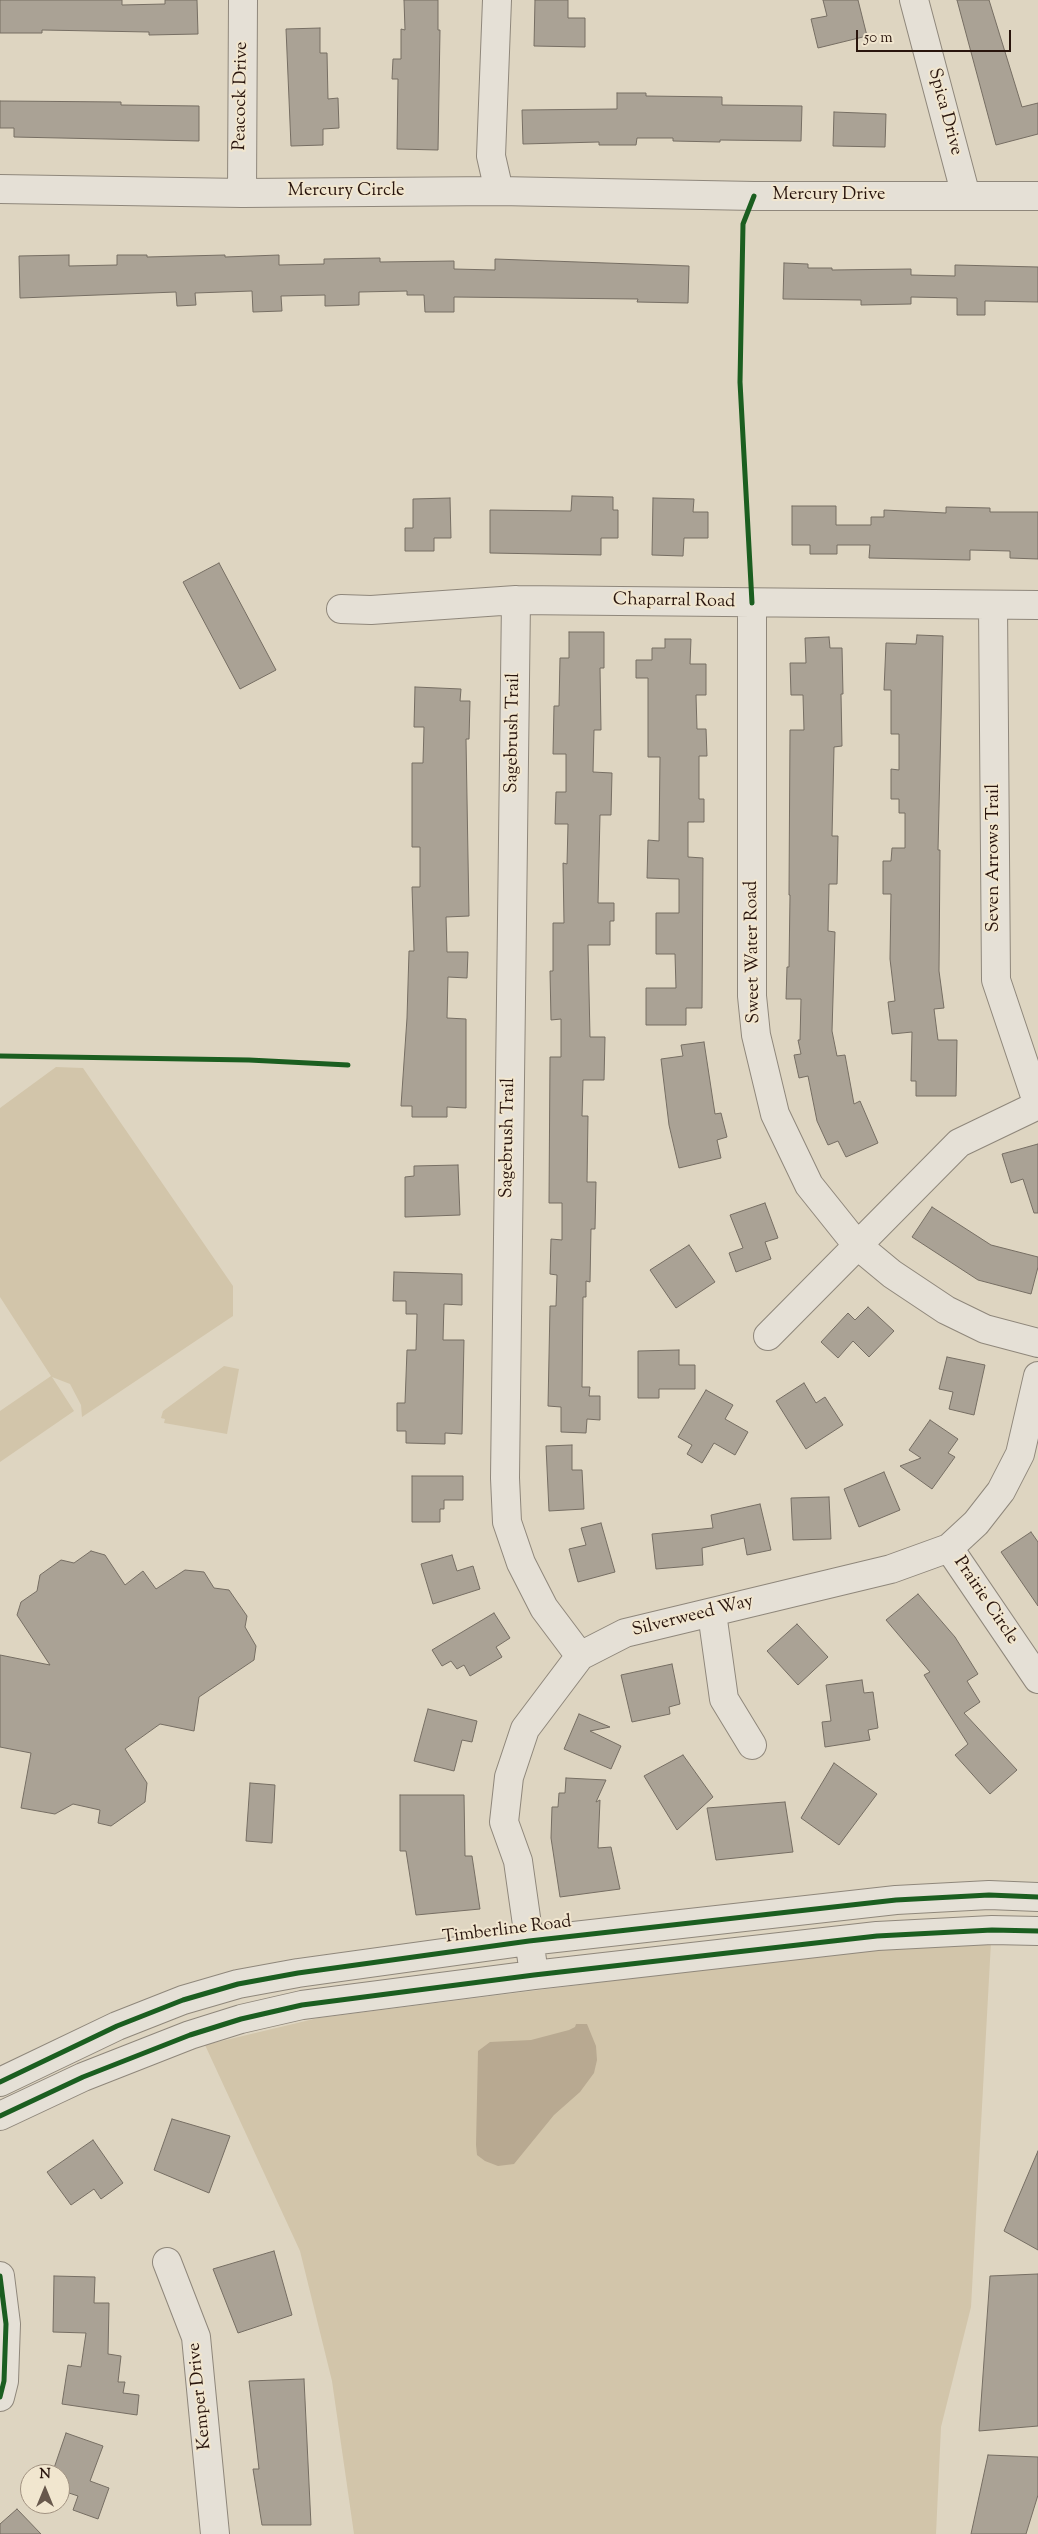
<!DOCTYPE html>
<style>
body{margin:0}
#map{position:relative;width:1038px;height:2534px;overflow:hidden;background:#ded5c1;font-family:"Sorts Mill Goudy",serif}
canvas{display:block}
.north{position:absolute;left:20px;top:2464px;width:50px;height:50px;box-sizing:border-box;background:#f1e6cf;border:1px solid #a19281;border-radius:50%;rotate:0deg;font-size:14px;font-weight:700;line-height:20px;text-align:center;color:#29150d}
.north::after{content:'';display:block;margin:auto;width:18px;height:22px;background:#68584c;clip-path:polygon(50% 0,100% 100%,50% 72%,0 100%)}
.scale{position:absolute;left:856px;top:30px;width:155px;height:22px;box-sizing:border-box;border:2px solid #29150d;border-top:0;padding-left:6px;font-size:15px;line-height:18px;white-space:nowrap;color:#29150d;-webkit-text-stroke:4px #f1e6cf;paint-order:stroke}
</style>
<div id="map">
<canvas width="1038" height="2534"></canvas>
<div class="north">N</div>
<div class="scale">50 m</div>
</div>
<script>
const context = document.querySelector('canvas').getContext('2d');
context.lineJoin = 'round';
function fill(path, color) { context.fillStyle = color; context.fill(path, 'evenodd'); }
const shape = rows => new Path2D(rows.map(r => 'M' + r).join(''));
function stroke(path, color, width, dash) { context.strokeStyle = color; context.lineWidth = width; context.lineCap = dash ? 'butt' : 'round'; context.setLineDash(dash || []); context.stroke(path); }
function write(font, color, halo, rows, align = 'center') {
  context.font = font + ' "Sorts Mill Goudy",serif'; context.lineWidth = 4; context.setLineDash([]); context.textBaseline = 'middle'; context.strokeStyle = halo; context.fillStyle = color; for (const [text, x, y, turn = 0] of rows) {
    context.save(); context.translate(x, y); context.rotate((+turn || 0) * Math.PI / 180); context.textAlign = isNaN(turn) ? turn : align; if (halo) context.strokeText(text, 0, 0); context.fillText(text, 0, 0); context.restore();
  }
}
fill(shape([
 [56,1067,83,1068,233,1286,233,1316,82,1417,81,1405,70,1384,52,1377,74,1411,0,1462,0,1411,51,1376,0,1297,0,1108],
 [224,1366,239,1369,227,1434,164,1423,165,1419,161,1418,163,1411],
 [991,1942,971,2307,941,2427,936,2534,354,2534,332,2381,300,2251,205,2045,318,2018,816,1955]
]), '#d2c5aa');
fill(shape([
 [576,2024,587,2024,596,2046,597,2060,594,2073,580,2092,554,2115,514,2164,498,2166,485,2161,477,2155,476,2145,478,2051,490,2042,531,2040,569,2030,575,2027]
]), '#b8a991');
const building = shape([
 [0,0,122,0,122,5,165,4,165,0,197,0,198,34,149,35,149,32,42,30,42,33,0,33,0,0],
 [404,0,438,0,438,30,440,30,438,150,397,149,398,79,392,79,393,59,401,59,401,29,405,30,404,0],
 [535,0,568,0,568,18,585,18,585,47,534,46,535,0],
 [823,0,858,0,867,36,818,48,811,19,827,16,823,0],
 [957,0,989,0,1022,107,1038,103,1038,134,996,145,957,0],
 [320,28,320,53,327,53,328,99,338,98,339,128,323,129,323,145,291,146,286,29,320,28],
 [617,93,646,93,646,96,722,97,722,105,802,106,801,141,720,140,720,142,673,141,673,138,637,138,636,145,599,145,599,142,523,144,522,110,617,109,617,93],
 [0,101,121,102,121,105,199,106,199,141,14,137,14,128,0,128,0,101],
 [834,112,886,114,885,147,833,146,834,112],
 [69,255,69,266,117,265,117,255,147,255,147,257,225,255,225,257,279,255,279,265,324,264,324,259,380,258,380,262,454,261,454,269,495,270,495,259,689,266,688,303,637,302,638,299,454,297,454,312,425,312,424,295,407,295,407,291,359,292,359,305,325,306,325,295,281,296,282,311,253,312,252,291,195,293,196,305,177,306,176,292,20,298,19,256,69,255],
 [784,263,808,264,808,268,832,268,832,270,911,269,911,275,955,276,955,265,1038,267,1038,302,985,301,985,315,957,315,957,298,911,297,911,304,861,305,861,300,783,299,784,263],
 [572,496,613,497,613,510,618,510,618,538,601,538,601,555,490,553,490,510,571,511,572,496],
 [450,498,451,538,434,538,434,551,405,551,405,528,413,528,413,499,450,498],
 [653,498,694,499,693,512,708,512,708,538,684,538,683,556,652,555,653,498],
 [792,506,836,506,836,525,871,525,871,517,884,517,884,510,946,513,946,507,990,508,990,512,1038,512,1038,559,1010,558,1010,551,970,550,970,560,869,558,870,545,837,545,837,554,810,554,810,545,792,545,792,506],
 [219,563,276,670,240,689,183,582,219,563],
 [569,632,604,632,604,668,600,668,601,730,594,730,593,772,612,773,611,815,600,815,598,903,614,903,614,921,610,921,610,945,588,945,590,1037,605,1037,604,1080,583,1080,582,1116,588,1116,587,1182,596,1182,595,1229,591,1229,590,1282,586,1281,586,1297,583,1297,582,1387,590,1387,589,1396,600,1396,600,1420,587,1419,586,1433,561,1432,561,1407,548,1406,550,1306,556,1306,557,1275,550,1274,551,1239,562,1240,562,1203,549,1203,550,1057,561,1057,561,1019,551,1020,550,971,553,971,553,923,564,923,563,863,567,864,568,824,555,824,556,792,566,792,566,754,553,754,554,706,559,706,560,658,569,658,569,632],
 [917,635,943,636,938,850,940,850,939,971,944,1008,934,1009,938,1040,957,1040,956,1096,916,1096,916,1081,911,1081,912,1032,892,1034,888,1002,895,1001,890,959,891,894,883,894,883,861,891,861,892,848,905,848,905,813,899,813,899,799,891,799,891,769,899,770,899,734,891,734,891,690,884,690,886,643,916,644,917,635],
 [829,637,830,648,842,648,843,694,841,694,842,746,834,747,832,836,838,836,837,884,829,884,828,931,835,932,832,1031,837,1056,845,1055,854,1104,860,1101,878,1143,846,1157,838,1141,828,1145,817,1121,808,1076,799,1078,794,1055,801,1054,798,1040,800,1040,801,999,786,999,787,967,789,967,790,895,789,895,790,730,804,730,803,695,791,695,790,663,806,663,805,638,829,637],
 [665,639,691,639,690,664,706,664,706,695,696,695,697,729,706,729,707,756,699,756,699,799,704,799,704,822,688,822,688,857,703,858,702,1008,686,1008,686,1025,646,1025,646,988,676,988,675,954,656,954,656,913,679,913,679,879,647,878,648,840,659,841,660,757,648,757,648,678,636,678,636,660,652,660,652,648,665,648,665,639],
 [415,687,461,689,460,701,470,701,469,739,466,739,469,916,446,917,447,952,468,952,467,978,448,977,447,1018,466,1019,466,1108,447,1107,447,1117,412,1117,412,1106,401,1106,407,1018,409,951,414,951,412,887,420,887,420,847,412,847,412,763,423,763,424,727,414,727,415,687],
 [704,1042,715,1114,721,1113,727,1137,717,1140,721,1158,679,1168,669,1125,661,1059,683,1056,681,1045,704,1042],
 [1038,1144,1038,1213,1034,1213,1023,1179,1011,1183,1002,1154,1038,1144],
 [458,1165,460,1215,405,1217,405,1177,414,1176,414,1166,458,1165],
 [765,1203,778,1238,765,1242,771,1259,736,1272,729,1253,743,1248,730,1215,765,1203],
 [932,1207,991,1245,1038,1257,1038,1267,1031,1294,978,1280,912,1237,932,1207],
 [689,1245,715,1282,676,1308,650,1270,689,1245],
 [394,1272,462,1274,462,1305,444,1304,443,1340,464,1340,462,1434,445,1433,445,1444,406,1443,406,1431,397,1431,397,1403,405,1403,407,1350,416,1350,417,1314,406,1314,406,1301,393,1301,394,1272],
 [868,1307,894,1331,869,1357,853,1341,838,1358,821,1342,848,1313,855,1320,868,1307],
 [679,1350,679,1365,695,1365,695,1389,659,1389,659,1398,638,1398,638,1351,679,1350],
 [947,1357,985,1365,974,1415,949,1409,953,1392,939,1389,947,1357],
 [804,1383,816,1403,825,1397,843,1425,806,1449,776,1401,804,1383],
 [706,1390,733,1405,725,1419,748,1432,735,1455,714,1443,702,1463,687,1454,692,1445,678,1437,706,1390],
 [930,1420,958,1439,948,1453,955,1457,932,1489,900,1466,921,1458,909,1450,930,1420],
 [572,1445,572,1470,582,1470,584,1509,549,1511,546,1446,572,1445],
 [884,1472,900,1510,859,1527,844,1489,884,1472],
 [412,1476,463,1476,463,1500,444,1500,444,1509,440,1509,440,1522,412,1522,412,1476],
 [829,1497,831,1539,793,1540,791,1498,829,1497],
 [760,1504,771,1550,747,1555,744,1538,702,1548,703,1565,656,1569,652,1534,713,1528,711,1515,760,1504],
 [601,1523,615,1572,578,1582,569,1549,586,1545,581,1528,601,1523],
 [1031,1532,1038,1542,1038,1606,1001,1552,1031,1532],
 [91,1551,105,1555,125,1585,143,1571,156,1589,185,1570,204,1572,214,1588,229,1590,247,1616,245,1627,256,1646,254,1660,199,1697,194,1731,160,1724,125,1749,147,1783,145,1802,111,1826,98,1823,100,1810,73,1804,55,1814,21,1808,31,1753,0,1747,0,1655,50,1665,17,1615,21,1602,37,1591,40,1575,61,1560,74,1563,91,1551],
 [452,1555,457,1571,473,1566,480,1589,433,1604,421,1564,452,1555],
 [918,1594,955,1637,978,1674,967,1681,980,1702,964,1713,1017,1770,990,1794,955,1755,968,1744,924,1675,930,1672,886,1620,918,1594],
 [494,1613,510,1638,496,1647,502,1657,470,1676,464,1665,457,1669,451,1661,442,1666,432,1650,494,1613],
 [797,1624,828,1657,798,1685,767,1651,797,1624],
 [672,1664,680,1704,669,1707,670,1714,632,1722,621,1675,672,1664],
 [862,1680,864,1693,873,1692,878,1728,868,1730,870,1740,825,1747,822,1722,831,1721,826,1685,862,1680],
 [428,1709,477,1721,472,1742,462,1740,454,1771,414,1761,428,1709],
 [579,1714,610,1727,590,1731,621,1746,611,1769,564,1749,579,1714],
 [683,1755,713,1797,677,1830,644,1776,683,1755],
 [834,1763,877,1794,839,1845,801,1818,834,1763],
 [566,1778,606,1780,596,1802,600,1800,598,1848,611,1847,620,1889,560,1897,551,1838,552,1807,558,1807,559,1793,565,1793,566,1778],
 [250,1783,275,1785,272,1843,246,1841,250,1783],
 [400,1795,464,1795,465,1856,472,1856,480,1909,416,1915,406,1851,400,1851,400,1795],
 [785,1802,793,1852,716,1860,707,1808,785,1802],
 [172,2119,230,2136,209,2193,154,2170,172,2119],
 [93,2140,123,2183,101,2199,94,2189,71,2205,47,2172,93,2140],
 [1038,2151,1038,2250,1004,2231,1038,2151],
 [274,2251,292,2315,238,2333,213,2269,274,2251],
 [1038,2274,1038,2426,979,2431,990,2276,1038,2274],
 [54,2276,95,2277,94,2303,109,2303,108,2354,121,2356,118,2382,125,2382,123,2393,139,2395,137,2415,62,2404,68,2365,81,2367,86,2333,53,2332,54,2276],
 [304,2379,311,2525,262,2525,253,2469,259,2469,249,2381,304,2379],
 [66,2433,103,2446,90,2481,109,2488,98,2519,73,2510,78,2496,60,2490,60,2474,52,2474,66,2433],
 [988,2455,1038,2457,1038,2495,1026,2534,971,2534,988,2455],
 [17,2509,41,2534,0,2534,0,2524,17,2509]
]);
fill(building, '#aaa295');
stroke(building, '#766e63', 1);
const minor = shape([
 [497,0,491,156,499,191],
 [914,0,966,196],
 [0,189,242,193,499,191,754,196,1038,196],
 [242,193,243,0],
 [516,600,505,1478,507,1522,521,1563,544,1608,580,1656],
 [752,603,752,996,756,1035,775,1114,809,1185,857,1245,892,1274,946,1310,985,1329,1038,1343],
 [993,605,996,980,1038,1105],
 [341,609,371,610,516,600,1038,605],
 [768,1336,959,1143,1038,1105],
 [949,1548,1038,1679],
 [712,1613,724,1699,752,1745],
 [532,1960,518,1861,504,1822,509,1777,525,1729,580,1656,625,1633,891,1569,949,1548,976,1523,1001,1491,1020,1454,1038,1376],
 [0,2082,117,2026,183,2000,238,1984,298,1973,529,1941,896,1900,989,1895,1038,1897],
 [0,2116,83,2077,190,2035,241,2019,302,2005,534,1975,877,1936,992,1930,1038,1931],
 [167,2262,196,2337,215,2534],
 [0,2276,6,2324,4,2381,0,2397]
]);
stroke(minor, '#8f877b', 30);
stroke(minor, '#e5e0d6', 28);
stroke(shape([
 [752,603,740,382,743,224,754,196],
 [0,1056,249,1060,348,1065],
 [0,2082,117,2026,183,2000,238,1984,298,1973,529,1941,896,1900,989,1895,1038,1897],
 [0,2116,83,2077,190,2035,241,2019,302,2005,534,1975,877,1936,992,1930,1038,1931],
 [0,2276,6,2324,4,2381,0,2397]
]), '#1b5e20', 5);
write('18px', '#29150d', '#f1e6cf', [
 ["Peacock Drive",242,96,-89],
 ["Spica Drive",944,112,75],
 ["Mercury Circle",346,192],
 ["Mercury Drive",829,196],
 ["Chaparral Road",674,602,1],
 ["Sagebrush Trail",514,733,-89],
 ["Seven Arrows Trail",995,858,-90],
 ["Sweet Water Road",754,952,-91],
 ["Sagebrush Trail",509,1138,-89],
 ["Prairie Circle",985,1601,56],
 ["Silverweed Way",693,1617,-14],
 ["Timberline Road",507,1931,-7],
 ["Kemper Drive",201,2396,-96]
]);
</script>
